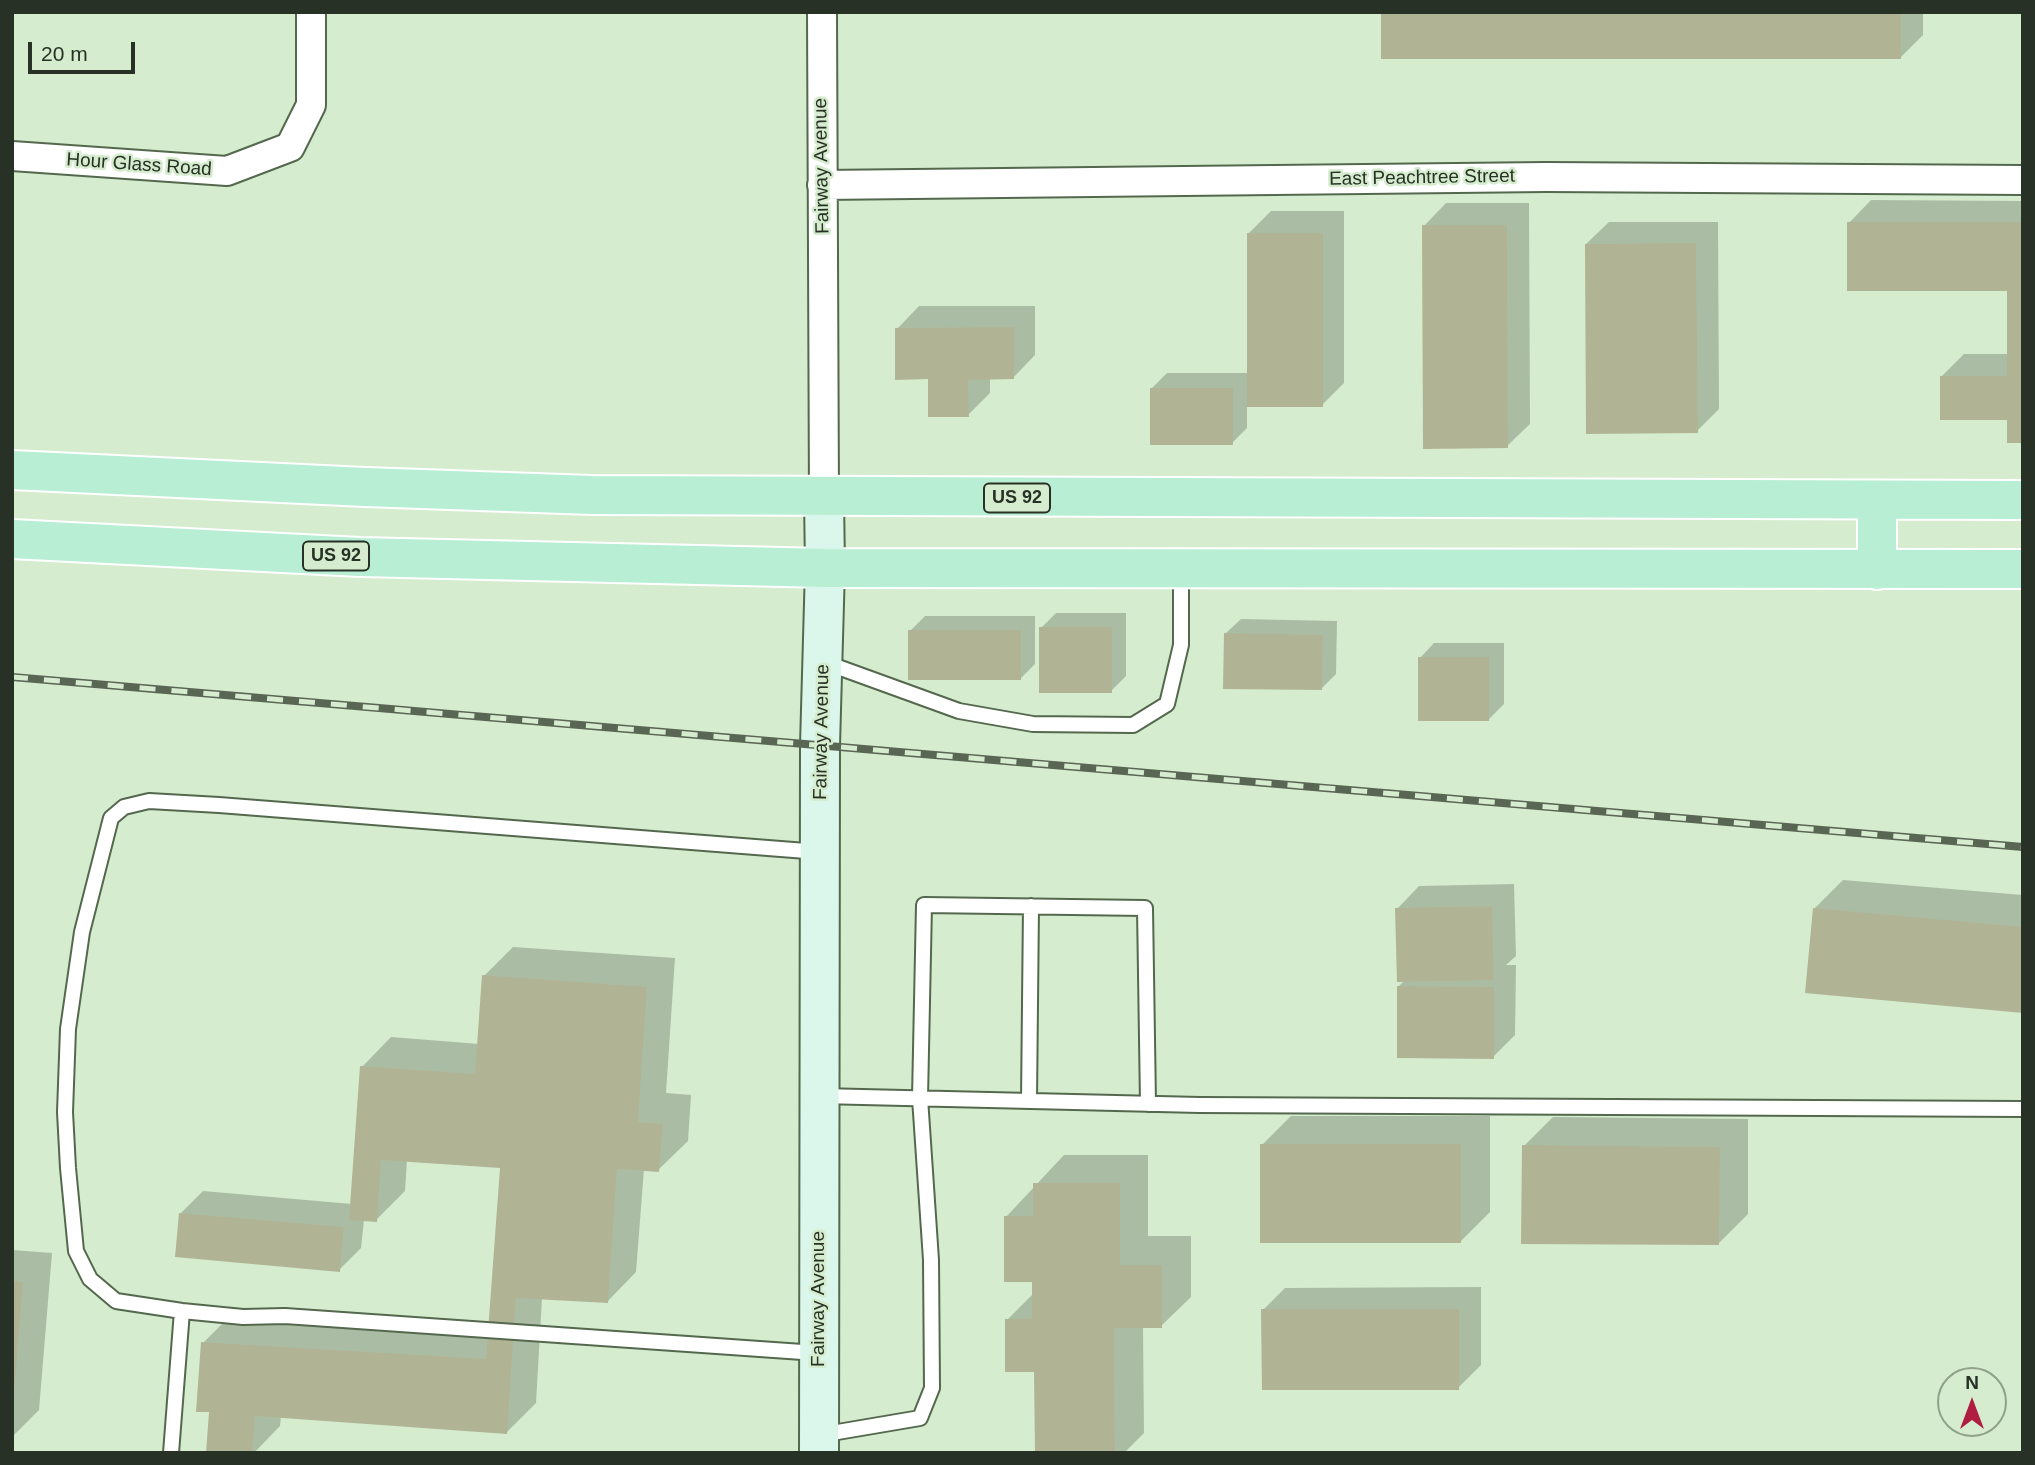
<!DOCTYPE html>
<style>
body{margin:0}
#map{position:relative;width:2035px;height:1465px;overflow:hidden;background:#d5ecce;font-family:Arial,sans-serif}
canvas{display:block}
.frame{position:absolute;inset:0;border:14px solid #283125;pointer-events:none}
.north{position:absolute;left:1937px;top:1367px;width:70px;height:70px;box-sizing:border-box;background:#d5ecce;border:2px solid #90a18a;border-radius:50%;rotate:0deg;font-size:19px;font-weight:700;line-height:28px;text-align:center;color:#283125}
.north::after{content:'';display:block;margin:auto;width:24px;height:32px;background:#b01d42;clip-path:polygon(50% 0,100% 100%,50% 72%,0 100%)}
.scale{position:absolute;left:28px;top:42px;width:107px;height:32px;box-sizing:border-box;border:4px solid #283125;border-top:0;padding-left:9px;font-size:21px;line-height:24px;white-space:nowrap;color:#283125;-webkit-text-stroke:5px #d5ecce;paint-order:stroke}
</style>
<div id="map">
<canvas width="2035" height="1465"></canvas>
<div class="frame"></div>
<div class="north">N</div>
<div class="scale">20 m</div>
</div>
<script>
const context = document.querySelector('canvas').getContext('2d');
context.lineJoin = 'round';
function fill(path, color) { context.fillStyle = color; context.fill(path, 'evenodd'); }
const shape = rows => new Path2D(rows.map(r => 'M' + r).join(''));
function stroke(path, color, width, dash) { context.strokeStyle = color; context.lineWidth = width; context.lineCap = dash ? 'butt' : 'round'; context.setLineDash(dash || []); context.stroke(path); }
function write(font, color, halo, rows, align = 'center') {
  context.font = font + ' Arial,sans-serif'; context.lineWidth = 5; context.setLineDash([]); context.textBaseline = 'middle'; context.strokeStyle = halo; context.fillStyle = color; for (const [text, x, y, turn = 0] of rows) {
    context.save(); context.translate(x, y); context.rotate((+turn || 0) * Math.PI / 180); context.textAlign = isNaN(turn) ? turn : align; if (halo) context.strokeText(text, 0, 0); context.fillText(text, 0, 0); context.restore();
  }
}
fill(shape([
 [1383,12,1923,12,1923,35,1901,57],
 [1871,200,2023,201,2023,441,2008,418,1942,376,1964,354,2008,354,2009,290,1849,223],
 [1446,203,1529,203,1530,424,1507,446,1424,226],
 [1271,211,1344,211,1344,383,1322,405,1247,405,1247,428,1232,443,1152,388,1167,373,1249,373,1249,233],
 [1609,222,1718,222,1719,409,1697,431,1586,244],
 [919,306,1035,306,1035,355,1013,378,990,378,990,393,968,415,930,378,897,329],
 [1056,613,1126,613,1126,676,1111,691,1041,628],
 [925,616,1035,616,1035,664,1020,679,910,631],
 [1241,619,1337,621,1336,674,1321,689,1226,633],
 [1434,643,1504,643,1504,704,1489,719,1420,658],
 [1843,880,2023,895,2023,1011,1814,909],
 [1514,884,1516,956,1506,965,1516,965,1515,1035,1493,1057,1399,986,1405,980,1397,909,1419,886],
 [513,947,675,958,666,1093,691,1095,688,1141,658,1170,644,1169,636,1272,607,1302,542,1298,536,1403,507,1432,281,1416,280,1426,254,1453,208,1453,211,1411,203,1343,232,1314,490,1329,501,1167,407,1160,405,1191,376,1220,364,1220,361,1248,339,1270,181,1213,203,1191,352,1204,362,1067,391,1037,479,1044,484,976],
 [1291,1116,1490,1116,1490,1212,1460,1242,1262,1145],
 [1553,1117,1748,1119,1748,1214,1719,1243,1524,1146],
 [1064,1155,1148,1155,1148,1236,1191,1236,1191,1297,1161,1326,1143,1326,1144,1433,1124,1453,1037,1453,1036,1371,1007,1320,1034,1293,1034,1280,1006,1217],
 [12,1250,52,1253,39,1410,12,1437],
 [1481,1287,1481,1365,1458,1388,1263,1310,1285,1288]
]), '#0003');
fill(shape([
 [1381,12,1901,12,1901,59,1381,59],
 [1847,222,2023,222,2023,443,2007,443,2007,420,1940,420,1940,376,2007,376,2007,291,1847,291],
 [1422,225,1507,225,1508,448,1423,449],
 [1247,233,1323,233,1323,407,1247,407],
 [1696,243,1698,433,1586,434,1585,244],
 [1014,327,1014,379,968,380,969,417,928,417,928,379,895,380,895,328],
 [1150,388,1233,388,1233,445,1150,445],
 [1039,627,1112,627,1112,693,1039,693],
 [908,630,1021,630,1021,680,908,680],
 [1224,633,1323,635,1322,690,1223,689],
 [1418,657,1489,657,1489,721,1418,721],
 [1492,906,1494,980,1397,982,1395,908],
 [1813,908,2023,927,2023,1013,1805,993],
 [482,975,647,987,638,1122,663,1124,659,1172,617,1169,608,1303,516,1298,507,1434,255,1416,252,1453,206,1453,209,1412,196,1412,201,1342,486,1359,500,1168,381,1160,377,1222,349,1220,360,1066,475,1074],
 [1397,986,1494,987,1494,1059,1397,1058],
 [1260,1144,1461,1144,1461,1243,1260,1243],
 [1522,1145,1720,1147,1719,1245,1521,1244],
 [1033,1183,1120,1183,1120,1265,1162,1265,1162,1328,1114,1328,1115,1453,1035,1453,1034,1372,1005,1372,1005,1319,1032,1319,1032,1282,1004,1282,1004,1216,1033,1216],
 [179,1213,344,1227,340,1272,175,1257],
 [12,1281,23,1282,14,1396,12,1396],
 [1261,1309,1459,1309,1459,1390,1262,1390]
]), '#b0b495');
const lane = shape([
 [824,662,959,711,1033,724,1133,725,1167,704,1181,645,1181,570],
 [820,1096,1200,1105,2023,1109],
 [1029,1101,1031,906],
 [817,1353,285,1316,243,1317,182,1311,116,1301,90,1279,76,1251,68,1168,65,1112,68,1029,82,932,111,818,124,807,149,801,219,805,819,852],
 [820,1435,920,1418,932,1388,931,1260,920,1098,924,905,1145,908,1148,1104],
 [171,1453,182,1311]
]);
const street = shape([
 [822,12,824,498],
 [12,156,227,171,290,147,311,105,311,12],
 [822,185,1546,177,2023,180]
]);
const secondary = shape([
 [819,1453,820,745,825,568,824,498]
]);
const primary = shape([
 [12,470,365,487,592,495,2023,500],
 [1877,500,1877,570],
 [12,539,360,557,825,568,2023,569]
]);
stroke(lane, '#54684e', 18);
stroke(street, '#54684e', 32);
stroke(secondary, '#54684e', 42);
stroke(primary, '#fff', 42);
stroke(lane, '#fff', 14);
stroke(street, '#fff', 28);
stroke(secondary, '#dbf6ea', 38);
stroke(primary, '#b7eed4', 38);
const rail = shape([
 [12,677,2023,847]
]);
stroke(rail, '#596654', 8);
stroke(rail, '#d5ecce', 5, [16]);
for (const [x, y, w] of [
 [1017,498,66],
 [336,556,66]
]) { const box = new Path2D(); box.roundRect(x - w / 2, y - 14.5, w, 29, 5); context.fillStyle = '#d5ecce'; context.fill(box); stroke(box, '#283125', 2); }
write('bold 18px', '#283125', null, [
 ["US 92",1017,498],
 ["US 92",336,556]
]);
write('19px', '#283125', '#d5ecce', [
 ["Hour Glass Road",139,165,4],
 ["Fairway Avenue",822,166,-91],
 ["East Peachtree Street",1422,178,-1],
 ["Fairway Avenue",822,732,-89],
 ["Fairway Avenue",819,1299,-90]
]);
</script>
